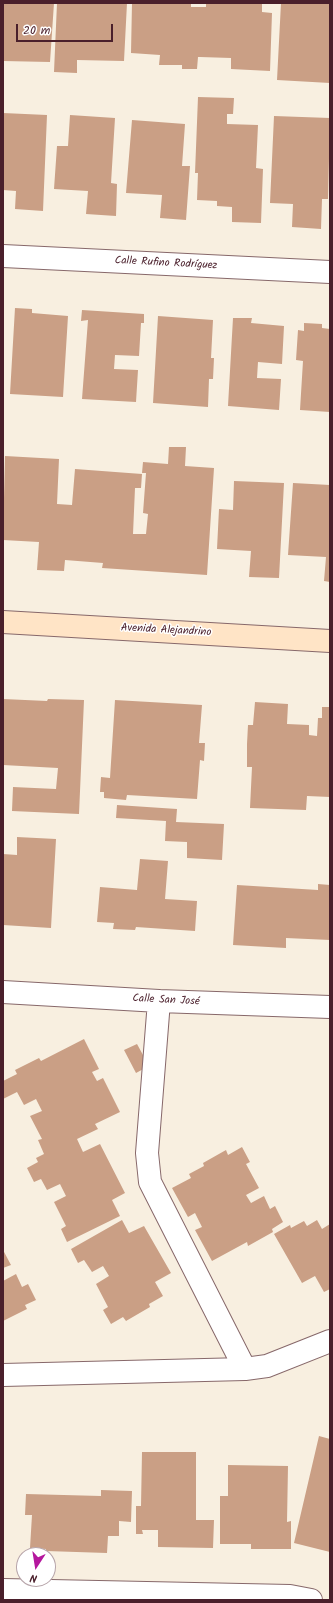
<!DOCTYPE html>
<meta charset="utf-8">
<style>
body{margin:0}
#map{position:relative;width:333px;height:1603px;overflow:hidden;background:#f8efe0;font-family:Kalam,sans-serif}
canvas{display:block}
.frame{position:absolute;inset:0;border:4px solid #4a1f2b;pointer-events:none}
.north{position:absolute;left:16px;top:1547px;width:40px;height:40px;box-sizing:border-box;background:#fff;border:1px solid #b7a5aa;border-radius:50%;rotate:192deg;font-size:11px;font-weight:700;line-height:16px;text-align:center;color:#4a1f2b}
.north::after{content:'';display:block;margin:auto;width:14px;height:18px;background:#b5179e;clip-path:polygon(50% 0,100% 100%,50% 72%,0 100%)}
.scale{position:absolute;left:16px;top:24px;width:97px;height:18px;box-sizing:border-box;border:2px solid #4a1f2b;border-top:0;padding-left:5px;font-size:12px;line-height:14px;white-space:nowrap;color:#4a1f2b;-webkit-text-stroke:3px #fff;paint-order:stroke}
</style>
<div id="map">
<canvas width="333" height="1603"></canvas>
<div class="frame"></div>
<div class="north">N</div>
<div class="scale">20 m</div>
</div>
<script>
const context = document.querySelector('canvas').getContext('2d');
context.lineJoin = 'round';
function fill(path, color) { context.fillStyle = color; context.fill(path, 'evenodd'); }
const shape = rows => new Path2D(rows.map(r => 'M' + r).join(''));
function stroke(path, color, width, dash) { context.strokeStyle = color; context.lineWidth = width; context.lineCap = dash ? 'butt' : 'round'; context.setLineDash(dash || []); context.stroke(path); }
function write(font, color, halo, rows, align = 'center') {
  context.font = font + ' Kalam,sans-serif'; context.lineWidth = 3; context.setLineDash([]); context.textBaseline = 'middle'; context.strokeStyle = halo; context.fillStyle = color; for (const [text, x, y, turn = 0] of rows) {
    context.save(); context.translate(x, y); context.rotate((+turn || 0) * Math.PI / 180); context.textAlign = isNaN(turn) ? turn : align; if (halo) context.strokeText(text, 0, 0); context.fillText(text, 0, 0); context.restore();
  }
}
fill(shape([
 [3,3,54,3,50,62,3,61],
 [57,3,127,3,124,61,77,60,77,73,54,72],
 [132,3,191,3,191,7,206,7,206,3,262,3,262,12,272,13,270,71,231,69,231,58,200,57,198,57,197,69,182,69,182,65,159,65,160,55,131,53],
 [281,3,330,3,330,83,277,80],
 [198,97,234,98,233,114,227,114,227,124,258,125,256,168,263,169,261,223,232,222,232,207,217,206,217,201,197,200,198,173,195,173],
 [3,113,47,115,43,211,15,209,16,191,3,190],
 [70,115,115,118,111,183,117,184,116,216,86,214,88,191,54,189,57,146,68,146],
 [274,116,330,118,328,199,322,199,321,229,292,227,293,204,270,203],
 [132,120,185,124,182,166,190,166,186,220,160,218,162,195,126,193],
 [15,308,32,309,32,313,68,316,63,397,10,394],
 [82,310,144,314,144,323,141,323,139,356,115,355,114,369,138,370,136,402,82,399,88,320,81,321],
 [158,316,213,320,211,358,214,358,213,379,209,379,208,407,153,403],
 [233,318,252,318,251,323,284,326,282,364,258,362,257,378,281,379,279,410,228,406],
 [304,323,322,324,322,328,330,329,330,412,300,410,303,361,296,360,298,330,304,331],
 [169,447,186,447,185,466,214,468,207,575,102,568,103,563,65,560,64,571,37,570,39,542,3,540,5,456,59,459,57,504,72,505,75,469,142,474,141,488,135,488,133,534,146,534,148,514,143,513,146,473,142,473,143,462,168,464],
 [234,481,284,483,279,578,249,577,251,551,217,549,219,509,233,510],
 [293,483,330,485,330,582,324,581,326,557,288,555],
 [3,699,47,701,48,699,84,700,79,814,12,811,13,787,56,789,58,768,3,765],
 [115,700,202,705,199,743,205,743,204,761,200,760,197,799,127,795,126,800,104,798,104,792,100,792,101,777,110,778],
 [255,702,288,704,287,724,309,725,309,735,317,736,318,718,322,718,322,707,330,707,330,797,307,796,306,810,250,808,252,767,247,767,247,744,248,725,253,725],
 [117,805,177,809,176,822,224,824,222,860,187,858,187,842,165,841,166,821,116,818],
 [17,837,56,839,51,928,3,925,3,854,17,855],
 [140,859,168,861,165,899,197,901,195,931,136,927,135,930,113,929,114,923,97,922,100,887,137,890],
 [318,884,330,885,330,940,286,938,286,948,233,945,237,885,318,890],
 [84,1039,99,1069,92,1072,97,1081,103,1078,120,1112,95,1124,98,1129,77,1139,83,1152,100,1144,125,1193,112,1200,120,1216,67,1242,61,1229,66,1226,54,1202,66,1196,60,1184,47,1190,41,1179,34,1182,27,1168,38,1162,36,1158,44,1154,38,1140,42,1139,30,1116,42,1111,36,1099,24,1105,17,1092,3,1099,3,1081,17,1074,15,1070,39,1058,41,1061],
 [137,1044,149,1066,136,1073,124,1050],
 [242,1147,250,1162,246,1164,259,1188,246,1195,251,1203,264,1196,270,1209,275,1206,283,1222,272,1229,273,1232,248,1246,247,1242,212,1261,195,1230,202,1227,195,1213,188,1217,172,1188,191,1178,189,1174,204,1166,203,1163,226,1150,228,1155],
 [122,1220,129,1233,144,1226,171,1273,155,1282,163,1296,149,1304,150,1307,126,1321,123,1317,111,1324,103,1310,108,1307,96,1284,109,1276,103,1266,92,1272,84,1260,78,1263,71,1249],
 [317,1220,322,1229,330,1224,330,1289,324,1292,315,1276,302,1283,274,1234,290,1225,291,1228,304,1221,307,1226],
 [3,1250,11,1265,3,1268],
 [16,1274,22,1287,28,1284,36,1300,25,1305,27,1309,3,1321,3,1281],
 [319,1436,330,1439,330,1552,294,1543],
 [142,1452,196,1452,196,1520,214,1520,213,1548,158,1547,158,1530,142,1530,143,1534,136,1534,136,1506,141,1506],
 [228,1465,288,1466,287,1522,291,1521,291,1549,251,1549,251,1544,220,1544,220,1496,228,1496],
 [101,1490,132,1491,131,1522,119,1521,119,1536,108,1536,107,1553,46,1551,46,1549,30,1548,32,1515,25,1515,26,1494,101,1496]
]), '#ca9f85');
const street = shape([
 [3,256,330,272],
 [3,992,159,1001,330,1007],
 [159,1001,147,1153,150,1182,245,1369],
 [3,1375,245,1369,267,1366,330,1341],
 [3,1590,290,1596,311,1600]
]);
const secondary = shape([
 [3,622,330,641]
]);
stroke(street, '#87686a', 24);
stroke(secondary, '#87686a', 24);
stroke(street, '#fff', 22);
stroke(secondary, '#ffe4c6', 22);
write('11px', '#4a1f2b', '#fff', [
 ["Calle Rufino Rodríguez",166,264,3],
 ["Avenida Alejandrino",166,631,3],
 ["Calle San José",166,1001,3]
]);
</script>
